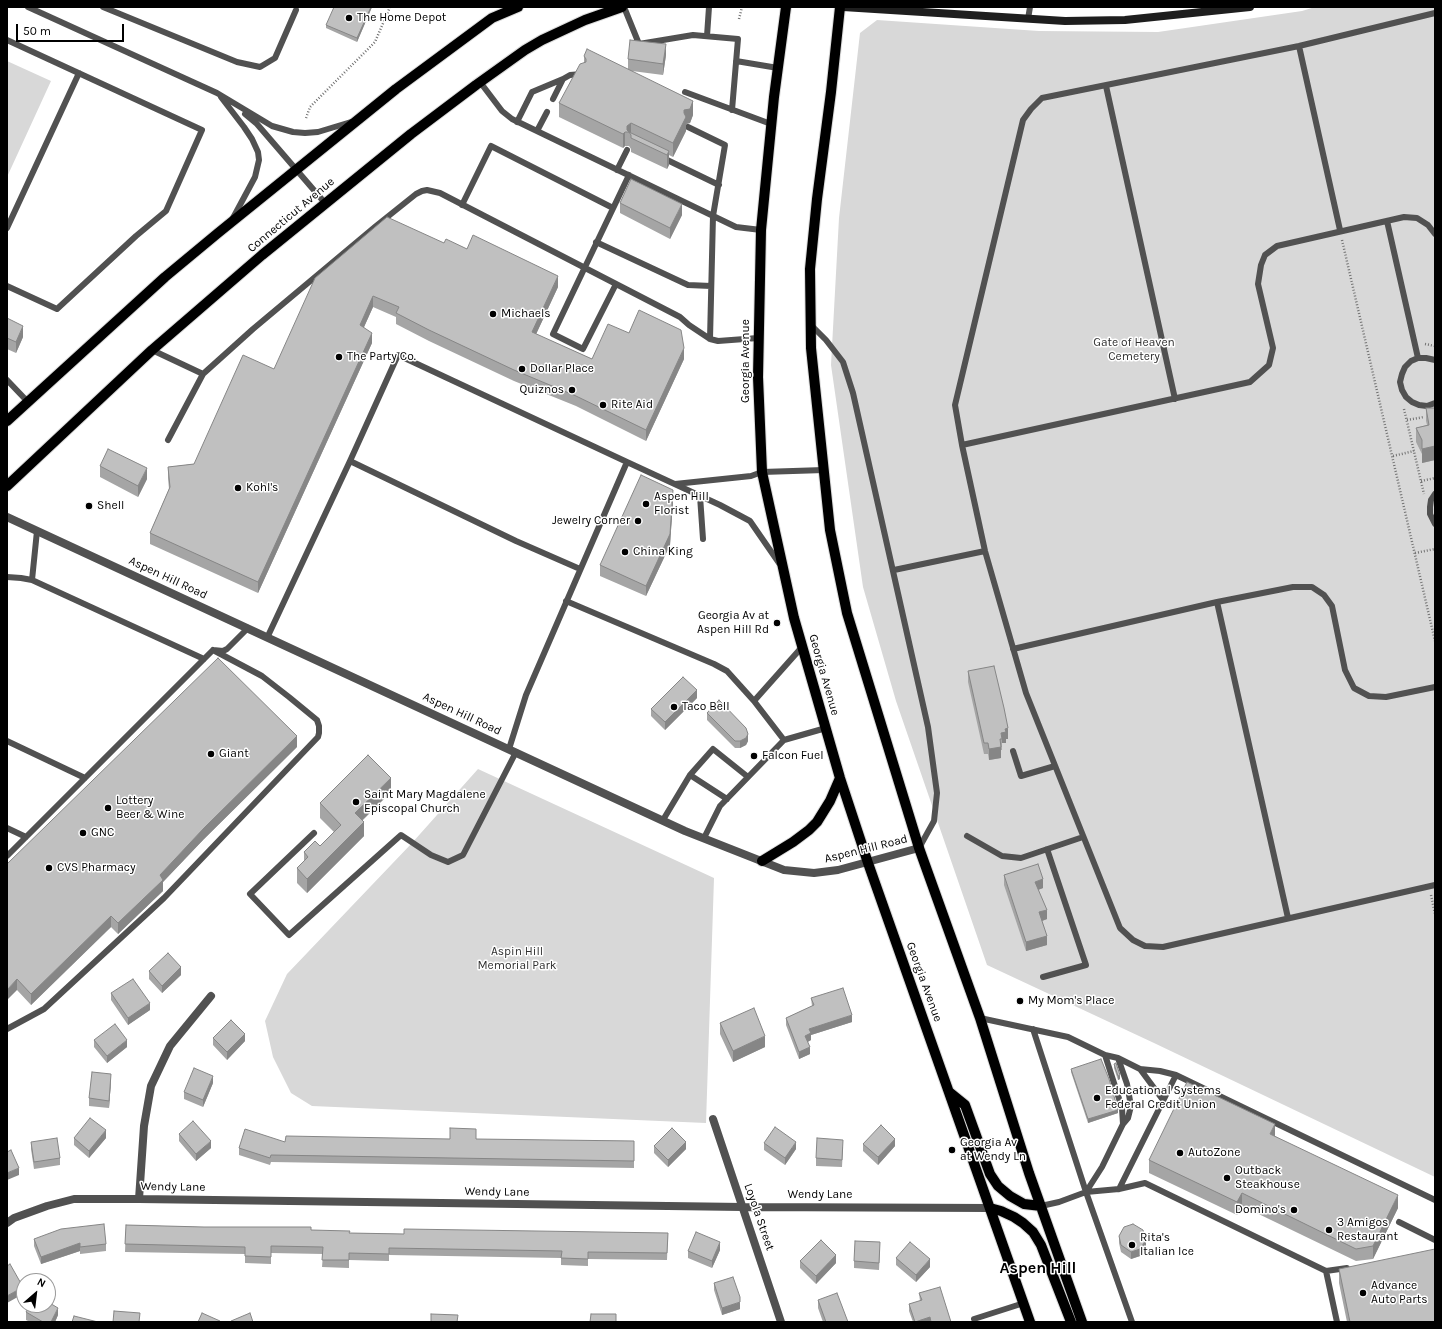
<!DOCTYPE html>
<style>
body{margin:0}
#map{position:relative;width:1442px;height:1329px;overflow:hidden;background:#fff;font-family:Karla,sans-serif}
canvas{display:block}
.frame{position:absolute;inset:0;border:8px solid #000;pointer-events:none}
.north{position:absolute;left:16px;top:1273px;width:40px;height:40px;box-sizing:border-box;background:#fff;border:1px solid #999;border-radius:50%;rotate:28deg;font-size:11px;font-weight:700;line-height:16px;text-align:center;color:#000}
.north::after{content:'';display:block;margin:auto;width:14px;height:18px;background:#000;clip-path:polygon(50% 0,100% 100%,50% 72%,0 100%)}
.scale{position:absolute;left:16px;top:24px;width:108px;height:18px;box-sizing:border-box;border:2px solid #000;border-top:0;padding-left:5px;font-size:12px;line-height:14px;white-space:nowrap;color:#000;-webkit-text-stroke:3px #fff;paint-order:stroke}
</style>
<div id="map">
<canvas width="1442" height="1329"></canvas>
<div class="frame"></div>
<div class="north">N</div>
<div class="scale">50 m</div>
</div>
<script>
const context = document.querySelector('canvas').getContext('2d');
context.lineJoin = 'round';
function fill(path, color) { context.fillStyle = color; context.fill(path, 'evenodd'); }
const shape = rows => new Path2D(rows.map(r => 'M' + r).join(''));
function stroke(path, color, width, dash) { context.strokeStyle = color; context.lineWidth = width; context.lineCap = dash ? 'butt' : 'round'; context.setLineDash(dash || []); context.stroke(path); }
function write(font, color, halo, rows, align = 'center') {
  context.font = font + ' Karla,sans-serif'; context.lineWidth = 3; context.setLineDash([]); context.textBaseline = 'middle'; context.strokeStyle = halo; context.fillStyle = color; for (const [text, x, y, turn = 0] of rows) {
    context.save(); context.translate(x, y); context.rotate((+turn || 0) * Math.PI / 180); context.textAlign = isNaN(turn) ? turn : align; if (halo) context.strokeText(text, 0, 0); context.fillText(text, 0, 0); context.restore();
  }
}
fill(shape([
 [1315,7,1435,7,1435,1177,1154,1043,987,965,896,701,863,587,831,365,839,218,860,33,877,20,1039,31,1158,32,1302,11],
 [7,61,51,81,7,177],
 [478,769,714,878,706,1123,312,1106,291,1093,273,1057,265,1021,287,974,412,843]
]), '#d8d8d8');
const primary = shape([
 [786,7,774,97,761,230,758,377,762,472,794,618,840,778,868,863,1030,1322],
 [840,7,831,92,817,199,810,269,811,348,830,530,847,613,919,848,980,1018,1029,1173,1082,1322],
 [7,421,165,277,218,233,396,89,492,18,518,7],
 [7,486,152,350,262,255,411,134,476,85,525,50,542,40,585,20,622,7],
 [762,861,793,842,809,830,817,822,830,801,840,778],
 [949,1092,965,1105,990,1174,998,1186,1010,1196,1024,1204,1041,1206],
 [990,1208,1001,1211,1014,1217,1023,1223,1033,1232,1041,1245,1071,1322]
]);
stroke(primary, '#dbdbdb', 12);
stroke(shape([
 [739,19,742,7],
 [306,118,310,107,375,42,390,7],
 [1342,240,1435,641],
 [1425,344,1435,346],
 [1404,409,1424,494],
 [1407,420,1424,417],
 [1393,456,1414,451],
 [1421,481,1435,478],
 [1415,553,1435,549],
 [1431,895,1435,914]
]), '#737373', 2.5, [1, 2]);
stroke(shape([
 [28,7,217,93,272,126,293,132,305,133,318,132,351,122],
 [103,7,237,62,260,67,275,58,296,10],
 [624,7,639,44,693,35,738,39,732,110],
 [1435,13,1299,46,1042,98,1031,109,1023,120,955,405,962,445,985,551,1026,693,1120,928,1133,940,1145,946,1163,947,1435,885],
 [1028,19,1030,7],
 [707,36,709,7],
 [7,40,202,130,166,211,136,236,57,309,7,286],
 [1299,46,1340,230],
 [736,61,778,68],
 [480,82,502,111,512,119,736,227,761,230],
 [1106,86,1175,399],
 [685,92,771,124],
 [221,97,244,127,252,139,258,152,259,160,255,177,233,218],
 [553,99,563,79,570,75,582,74],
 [245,114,257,124,325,203],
 [517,122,532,92,563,79],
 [688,127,725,145,713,216,710,339],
 [537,131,547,112],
 [661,157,719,185],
 [617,170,627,150],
 [462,205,491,146,613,208],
 [1387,221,1418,358],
 [7,228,79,73],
 [596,242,688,285,711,286],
 [616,284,583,349,553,334,629,175],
 [811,325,826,340,843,362,853,393,928,727,937,793,934,821,919,848],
 [152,350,203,374],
 [1435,360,1426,358,1418,358,1411,361,1405,367,1402,374,1400,382,1402,390,1406,397,1412,402,1419,405,1427,406,1435,403],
 [7,380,28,402],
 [168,440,203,374,253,329,376,226,416,194,422,191,427,190,440,193,680,317,689,325,710,339,718,341,758,338],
 [962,445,1250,382,1269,365,1273,348,1258,284,1261,265,1265,255,1277,246,1404,217,1417,218,1428,225,1435,234],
 [350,461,377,474,516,541,580,569],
 [627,462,720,505,750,521,779,563],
 [675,484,751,476,762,472,824,470],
 [1435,494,1431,500,1430,507,1430,514,1435,524],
 [700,496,703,539],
 [894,570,985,551],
 [7,577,21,578,32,580,204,659],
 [32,580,37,531],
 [566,601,714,664,727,671,754,701],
 [1217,602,1288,918],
 [267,638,350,461,398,355,627,462,526,695,509,749],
 [802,647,754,701,784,740,826,728],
 [1013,649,1217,602,1293,587,1312,587,1324,595,1332,606,1345,670,1354,688,1369,696,1386,697,1435,687],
 [7,741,85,778],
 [1013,751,1021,776,1055,766],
 [690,775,713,749,748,777],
 [663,820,690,775,727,799],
 [7,828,26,837],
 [314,833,250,894,289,935,401,835,431,855,448,862,463,855,516,752],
 [967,836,1002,856,1021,858,1083,837],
 [704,838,720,806,784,740],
 [7,856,213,650,223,651,227,649,248,628],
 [1043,977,1086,965,1047,849],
 [980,1018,1068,1037,1105,1055,1118,1058,1140,1069,1160,1071,1176,1075,1435,1200],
 [7,1029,44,1009,164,898,318,737,319,733,319,726,317,720,289,697,262,676,213,650],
 [1033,1029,1086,1192,1132,1322],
 [1118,1058,1127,1084,1131,1106,1128,1118,1123,1124],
 [1140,1069,1163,1100],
 [1119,1189,1176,1075],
 [1086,1192,1102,1167,1123,1124,1122,1108,1105,1055],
 [1041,1206,1059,1202,1086,1192,1119,1189,1145,1183,1326,1271,1337,1322],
 [1399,1222,1435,1240],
 [1326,1271,1347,1268],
 [974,1319,1024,1303]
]), '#515151', 6);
stroke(shape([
 [713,1119,781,1322],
 [139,1199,144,1126,151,1086,170,1046,211,996],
 [7,1223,14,1218,47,1206,74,1199,139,1199,743,1207,990,1208]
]), '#515151', 8);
stroke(shape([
 [7,517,685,831,784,870,814,873,838,870,919,848]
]), '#515151', 8);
stroke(shape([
 [843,7,1065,21,1125,20,1250,7]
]), '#1e1e1e', 8);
stroke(primary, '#000', 10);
fill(shape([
 [372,7,357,42,326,28,326,25],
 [666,55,663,75,632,71,693,115,690,123,686,124,686,131,673,157,669,155,669,165,667,169,631,152,631,149,629,146,629,139,629,146,625,146,623,148,559,117,559,103,584,63,584,56,628,69,628,59],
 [620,203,682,215,670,239,620,213],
 [444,243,467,249,558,287,536,334,592,359,684,359,646,441,576,406,514,381,429,341,396,324,396,317,373,307,364,327,372,343,258,593,150,544,150,533,169,489,168,478,168,467,194,464,274,369],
 [7,318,23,337,16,353,7,349],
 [1426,408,1435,408,1435,461,1435,460,1422,463,1422,454,1416,442,1416,428,1427,425,1426,421],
 [100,466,147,479,138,497,100,477],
 [673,501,670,545,646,596,600,576,600,565],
 [968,671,1008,739,1006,739,1006,743,1002,743,1002,750,1001,750,1001,758,989,760,988,754,984,754,968,682],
 [697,698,665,730,651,716,651,709],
 [707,713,748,741,746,745,740,748,735,748,707,720],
 [297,747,204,839,163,882,163,891,118,934,111,927,31,1005,17,990,7,864],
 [391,792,363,820,364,836,307,893,297,883,297,868,304,862,304,852,320,846,334,832,320,818,320,803],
 [1004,875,1043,888,1038,890,1047,919,1042,921,1047,945,1026,951,1004,885],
 [149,971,181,975,162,993,149,979],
 [111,993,150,1010,128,1025,111,1000],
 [811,998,852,1022,811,1035,811,1040,808,1042,810,1054,799,1059,786,1025,786,1018,812,1006],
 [720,1023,765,1047,733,1062,720,1034],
 [213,1038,245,1041,227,1060,213,1045],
 [94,1040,127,1047,107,1063,94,1047],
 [1114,1064,1120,1079,1118,1080,1114,1068],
 [1071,1069,1118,1113,1088,1123,1071,1072],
 [111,1081,109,1108,89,1106,89,1098],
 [213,1083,203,1107,184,1099,184,1092],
 [179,1134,211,1148,196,1161,179,1141],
 [1275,1136,1398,1208,1373,1259,1356,1261,1242,1206,1237,1215,1149,1173,1149,1160],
 [74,1138,106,1138,89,1158,74,1145],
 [450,1139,634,1141,634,1168,271,1162,270,1165,239,1155,239,1148,285,1142],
 [31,1142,60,1158,60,1165,34,1169,31,1149],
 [764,1143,796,1149,785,1165,764,1150],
 [863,1144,895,1146,878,1165,863,1151],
 [654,1146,686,1149,668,1167,654,1153],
 [843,1147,842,1167,816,1166,816,1158],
 [126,1225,311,1230,349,1233,404,1234,668,1233,667,1260,588,1259,588,1266,561,1265,561,1258,389,1255,389,1261,349,1260,349,1268,322,1267,323,1254,271,1253,271,1264,245,1263,245,1254,125,1252],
 [1119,1236,1146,1247,1140,1256,1131,1259,1121,1252,1119,1243],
 [34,1239,106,1244,106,1251,80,1254,80,1251,41,1264,34,1246],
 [720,1250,712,1268,688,1258,688,1251],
 [880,1250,879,1270,854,1268,854,1261],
 [896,1258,930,1267,916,1282,896,1265],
 [800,1261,836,1263,816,1284,800,1268],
 [1339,1269,1435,1322,1347,1322,1339,1283],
 [714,1283,740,1309,722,1315,714,1290],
 [919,1293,951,1322,913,1322,909,1311,909,1304,920,1301],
 [818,1300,848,1322,823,1322,818,1308],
 [26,1312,58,1315,55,1322,30,1322,26,1320]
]), '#a5a5a5');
fill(shape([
 [371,7,372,7,357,42,357,38],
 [666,44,666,55,663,75,663,64],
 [693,101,693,115,690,123,686,124,686,131,673,157,673,143,684,110],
 [631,123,631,135,629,132,629,139,629,132,627,132,627,126],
 [625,132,625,146,623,148,623,134],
 [669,151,669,165,667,169,667,155],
 [682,204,682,215,670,239,670,228],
 [558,276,558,287,532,343,532,332],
 [373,296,373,307,360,336,360,325],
 [23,326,23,337,16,353,16,342],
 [372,333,372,343,258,593,258,582],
 [684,348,684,359,646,441,646,430],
 [1435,446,1435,460,1422,463,1422,449],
 [147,468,147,479,138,497,138,486],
 [673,490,673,501,670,545,646,596,646,586],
 [697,690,697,698,665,730,665,722],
 [1008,728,1008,739,1006,739,1006,743,1002,743,1002,739,1001,733,1005,729],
 [748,734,748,741,746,745,740,748,740,741],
 [297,736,297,747,204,839,163,882,163,891,118,934,118,923,160,875,204,828],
 [1001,747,1001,758,989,760,989,749],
 [391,778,391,792,355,827,355,813],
 [364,822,364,836,307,893,307,879],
 [1043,879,1043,888,1035,891,1035,882],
 [1047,910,1047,919,1039,922,1039,912],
 [111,916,111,927,31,1005,31,994],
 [1047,936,1047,945,1026,951,1026,942],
 [181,967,181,975,162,993,162,986],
 [17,979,17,990,7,1000,7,990],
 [150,1003,150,1010,128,1025,128,1018],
 [852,1015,852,1022,811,1035,811,1040,805,1043,805,1036,809,1029],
 [245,1034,245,1041,227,1060,227,1052],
 [765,1036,765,1047,733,1062,733,1051],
 [127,1040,127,1047,107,1063,107,1056],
 [810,1047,810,1054,799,1059,799,1052],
 [111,1074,111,1081,109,1108,109,1101],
 [1120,1075,1120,1079,1118,1080,1118,1076],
 [213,1076,213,1083,203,1107,203,1100],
 [1118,1110,1118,1113,1088,1123,1088,1119],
 [1275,1124,1275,1137,1270,1134],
 [106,1130,106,1138,89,1158,89,1151],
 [895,1139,895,1146,878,1165,878,1157],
 [211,1141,211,1148,196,1161,196,1154],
 [686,1142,686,1149,668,1167,668,1160],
 [796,1142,796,1149,785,1165,785,1158],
 [19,1168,19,1175,7,1180,7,1173],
 [1242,1193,1242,1206,1237,1215,1237,1202],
 [1398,1195,1398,1208,1373,1259,1373,1246],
 [1146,1240,1146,1247,1140,1256,1131,1259,1131,1252],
 [720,1242,720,1250,712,1268,712,1261],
 [80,1243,80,1251,41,1264,41,1257],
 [836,1255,836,1263,816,1284,816,1276],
 [930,1259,930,1267,916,1282,916,1275],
 [23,1287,23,1294,7,1303,7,1296],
 [740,1302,740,1309,722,1315,722,1308],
 [58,1308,58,1315,55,1322,51,1322],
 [930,1317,930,1322,915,1322]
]), '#868686');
const building = shape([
 [334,7,371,7,357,38,326,25,334,7],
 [630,40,666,44,663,64,628,59,630,40],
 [587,49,693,101,690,109,684,110,684,113,686,117,673,143,631,123,627,126,627,130,629,132,625,132,623,134,559,103,580,64,586,62,586,59,584,56,587,49],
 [629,132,669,151,667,155,631,138,631,135,629,132],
 [631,179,682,204,670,228,620,203,631,179],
 [387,217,444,243,446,239,467,249,473,235,558,276,532,332,592,359,608,324,629,333,639,310,681,330,684,348,646,430,576,396,514,370,429,330,396,313,399,307,373,296,360,325,372,333,258,582,150,533,170,487,168,467,194,464,243,355,274,369,315,278,387,217],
 [7,318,23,326,16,342,7,338,7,318],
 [1426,408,1435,408,1435,448,1435,446,1422,449,1422,440,1416,428,1429,425,1426,408],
 [108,449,147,468,138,486,100,466,108,449],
 [641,475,673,490,670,534,646,586,600,565,641,475],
 [218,658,297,736,204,828,160,875,163,880,118,923,111,916,31,994,17,979,7,990,7,864,218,658],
 [994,666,1004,708,1008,728,1005,729,1006,732,1001,733,1002,739,1000,739,1001,747,989,749,988,743,984,743,968,671,994,666],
 [683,677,697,690,665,722,651,709,683,677],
 [719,700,746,728,748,734,746,738,740,741,735,741,707,713,719,700],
 [368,755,391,778,355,813,364,822,307,879,297,868,308,857,304,852,315,841,320,846,341,825,320,803,368,755],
 [1038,864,1043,879,1035,882,1047,910,1039,912,1047,936,1026,942,1004,875,1038,864],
 [168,953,181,967,162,986,149,971,168,953],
 [133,979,150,1003,128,1018,111,993,133,979],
 [843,988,852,1015,809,1029,811,1033,805,1036,810,1047,799,1052,786,1018,814,1005,811,998,843,988],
 [754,1008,765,1036,733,1051,720,1023,754,1008],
 [231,1020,245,1034,227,1052,213,1038,231,1020],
 [115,1024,127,1040,107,1056,94,1040,115,1024],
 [1101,1059,1109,1079,1118,1110,1088,1119,1071,1069,1101,1059],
 [1116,1063,1120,1075,1118,1076,1114,1064,1116,1063],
 [194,1068,213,1076,203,1100,184,1092,194,1068],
 [92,1072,111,1074,109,1101,89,1098,92,1072],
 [1187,1082,1275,1124,1270,1134,1398,1195,1373,1246,1356,1249,1242,1193,1237,1202,1149,1160,1187,1082],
 [90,1118,106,1130,89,1151,74,1138,90,1118],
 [193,1121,211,1141,196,1154,179,1134,193,1121],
 [881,1125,895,1139,878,1157,863,1144,881,1125],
 [775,1127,796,1142,785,1158,764,1143,775,1127],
 [450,1128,476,1129,476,1139,634,1141,634,1161,271,1155,270,1158,239,1148,245,1129,285,1142,286,1136,450,1139,450,1128],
 [672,1128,686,1142,668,1160,654,1146,672,1128],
 [57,1138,60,1158,34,1162,31,1142,57,1138],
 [817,1138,843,1140,842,1160,816,1158,817,1138],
 [11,1150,19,1168,7,1173,7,1152,11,1150],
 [104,1224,106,1244,80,1247,80,1243,41,1257,34,1239,61,1229,104,1224],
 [1133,1224,1143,1230,1146,1240,1140,1249,1131,1252,1121,1245,1119,1236,1124,1227,1133,1224],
 [126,1225,204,1227,311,1227,311,1230,350,1231,349,1233,404,1234,404,1229,668,1233,667,1253,588,1252,588,1259,561,1258,562,1251,389,1248,389,1254,349,1253,349,1260,322,1260,323,1247,271,1246,271,1257,245,1256,245,1247,125,1244,126,1225],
 [696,1232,720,1242,712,1261,688,1251,696,1232],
 [821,1240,836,1255,816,1276,800,1261,821,1240],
 [855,1241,880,1242,879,1263,854,1261,855,1241],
 [910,1242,930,1259,916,1275,896,1258,910,1242],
 [1435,1249,1435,1322,1350,1322,1339,1269,1435,1249],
 [10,1264,23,1287,7,1296,7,1266,10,1264],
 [733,1277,740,1297,740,1302,722,1308,714,1283,733,1277],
 [940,1287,951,1322,931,1322,930,1317,915,1322,909,1304,922,1300,919,1293,940,1287],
 [837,1293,848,1322,826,1322,818,1300,837,1293],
 [48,1302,58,1308,51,1322,43,1322,26,1312,30,1305,48,1305,48,1302],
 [114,1311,140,1313,139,1322,113,1322,114,1311],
 [202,1313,220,1321,220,1322,198,1322,202,1313],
 [250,1313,253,1322,232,1322,231,1321,250,1313],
 [431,1314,458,1315,457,1322,431,1322,431,1314],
 [591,1314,616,1314,616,1322,590,1322,591,1314],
 [74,1316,98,1322,72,1322,74,1316]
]);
fill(building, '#c0c0c0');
stroke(building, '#868686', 1);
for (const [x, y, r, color] of [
 [349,18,4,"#000"],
 [493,314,4,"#000"],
 [339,357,4,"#000"],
 [522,369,4,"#000"],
 [572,390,4,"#000"],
 [603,405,4,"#000"],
 [238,488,4,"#000"],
 [646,504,4,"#000"],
 [89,506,4,"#000"],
 [638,521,4,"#000"],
 [625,552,4,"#000"],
 [777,623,4,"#000"],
 [674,707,4,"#000"],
 [211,754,4,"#000"],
 [754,756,4,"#000"],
 [356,802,4,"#000"],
 [108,808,4,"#000"],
 [83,833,4,"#000"],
 [49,868,4,"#000"],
 [1020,1001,4,"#000"],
 [1097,1098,4,"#000"],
 [952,1150,4,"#000"],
 [1180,1153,4,"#000"],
 [1227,1178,4,"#000"],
 [1294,1210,4,"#000"],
 [1329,1230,4,"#000"],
 [1132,1245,4,"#000"],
 [1363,1293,4,"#000"]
]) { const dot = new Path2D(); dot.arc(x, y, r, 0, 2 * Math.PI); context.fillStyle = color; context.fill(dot); stroke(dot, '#fff', 1.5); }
write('12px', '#000', '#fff', [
 ["The Home Depot",357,18],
 ["Michaels",501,314],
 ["The Party Co.",347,357],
 ["Dollar Place",530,369],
 ["Quiznos",564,390,"right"],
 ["Rite Aid",611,405],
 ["Kohl's",246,488],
 ["Aspen Hill",654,497],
 ["Florist",654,511],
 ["Shell",97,506],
 ["Jewelry Corner",630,521,"right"],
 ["China King",633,552],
 ["Georgia Av at",769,616,"right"],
 ["Aspen Hill Rd",769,630,"right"],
 ["Taco Bell",682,707],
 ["Giant",219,754],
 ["Falcon Fuel",762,756],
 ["Saint Mary Magdalene",364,795],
 ["Episcopal Church",364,809],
 ["Lottery",116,801],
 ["Beer & Wine",116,815],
 ["GNC",91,833],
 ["CVS Pharmacy",57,868],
 ["My Mom's Place",1028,1001],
 ["Educational Systems",1105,1091],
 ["Federal Credit Union",1105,1105],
 ["Georgia Av",960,1143],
 ["at Wendy Ln",960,1157],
 ["AutoZone",1188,1153],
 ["Outback",1235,1171],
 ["Steakhouse",1235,1185],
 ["Domino's",1286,1210,"right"],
 ["3 Amigos",1337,1223],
 ["Restaurant",1337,1237],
 ["Rita's",1140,1238],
 ["Italian Ice",1140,1252],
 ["Advance",1371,1286],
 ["Auto Parts",1371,1300]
], 'left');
write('12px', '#000', '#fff', [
 ["Connecticut Avenue",291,215,-40],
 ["Georgia Avenue",746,361,-90],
 ["Aspen Hill Road",168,578,25],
 ["Georgia Avenue",824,675,74],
 ["Aspen Hill Road",462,714,25],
 ["Aspen Hill Road",866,849,-14],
 ["Georgia Avenue",924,982,70],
 ["Wendy Lane",173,1187,1],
 ["Wendy Lane",497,1192,1],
 ["Wendy Lane",820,1195],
 ["Loyola Street",759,1217,71]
]);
write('12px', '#2f2f2f', '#fff', [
 ["Gate of Heaven",1134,343],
 ["Cemetery",1134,357],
 ["Aspin Hill",517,952],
 ["Memorial Park",517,966]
]);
write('bold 16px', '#000', '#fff', [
 ["Aspen Hill",1038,1268]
]);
</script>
